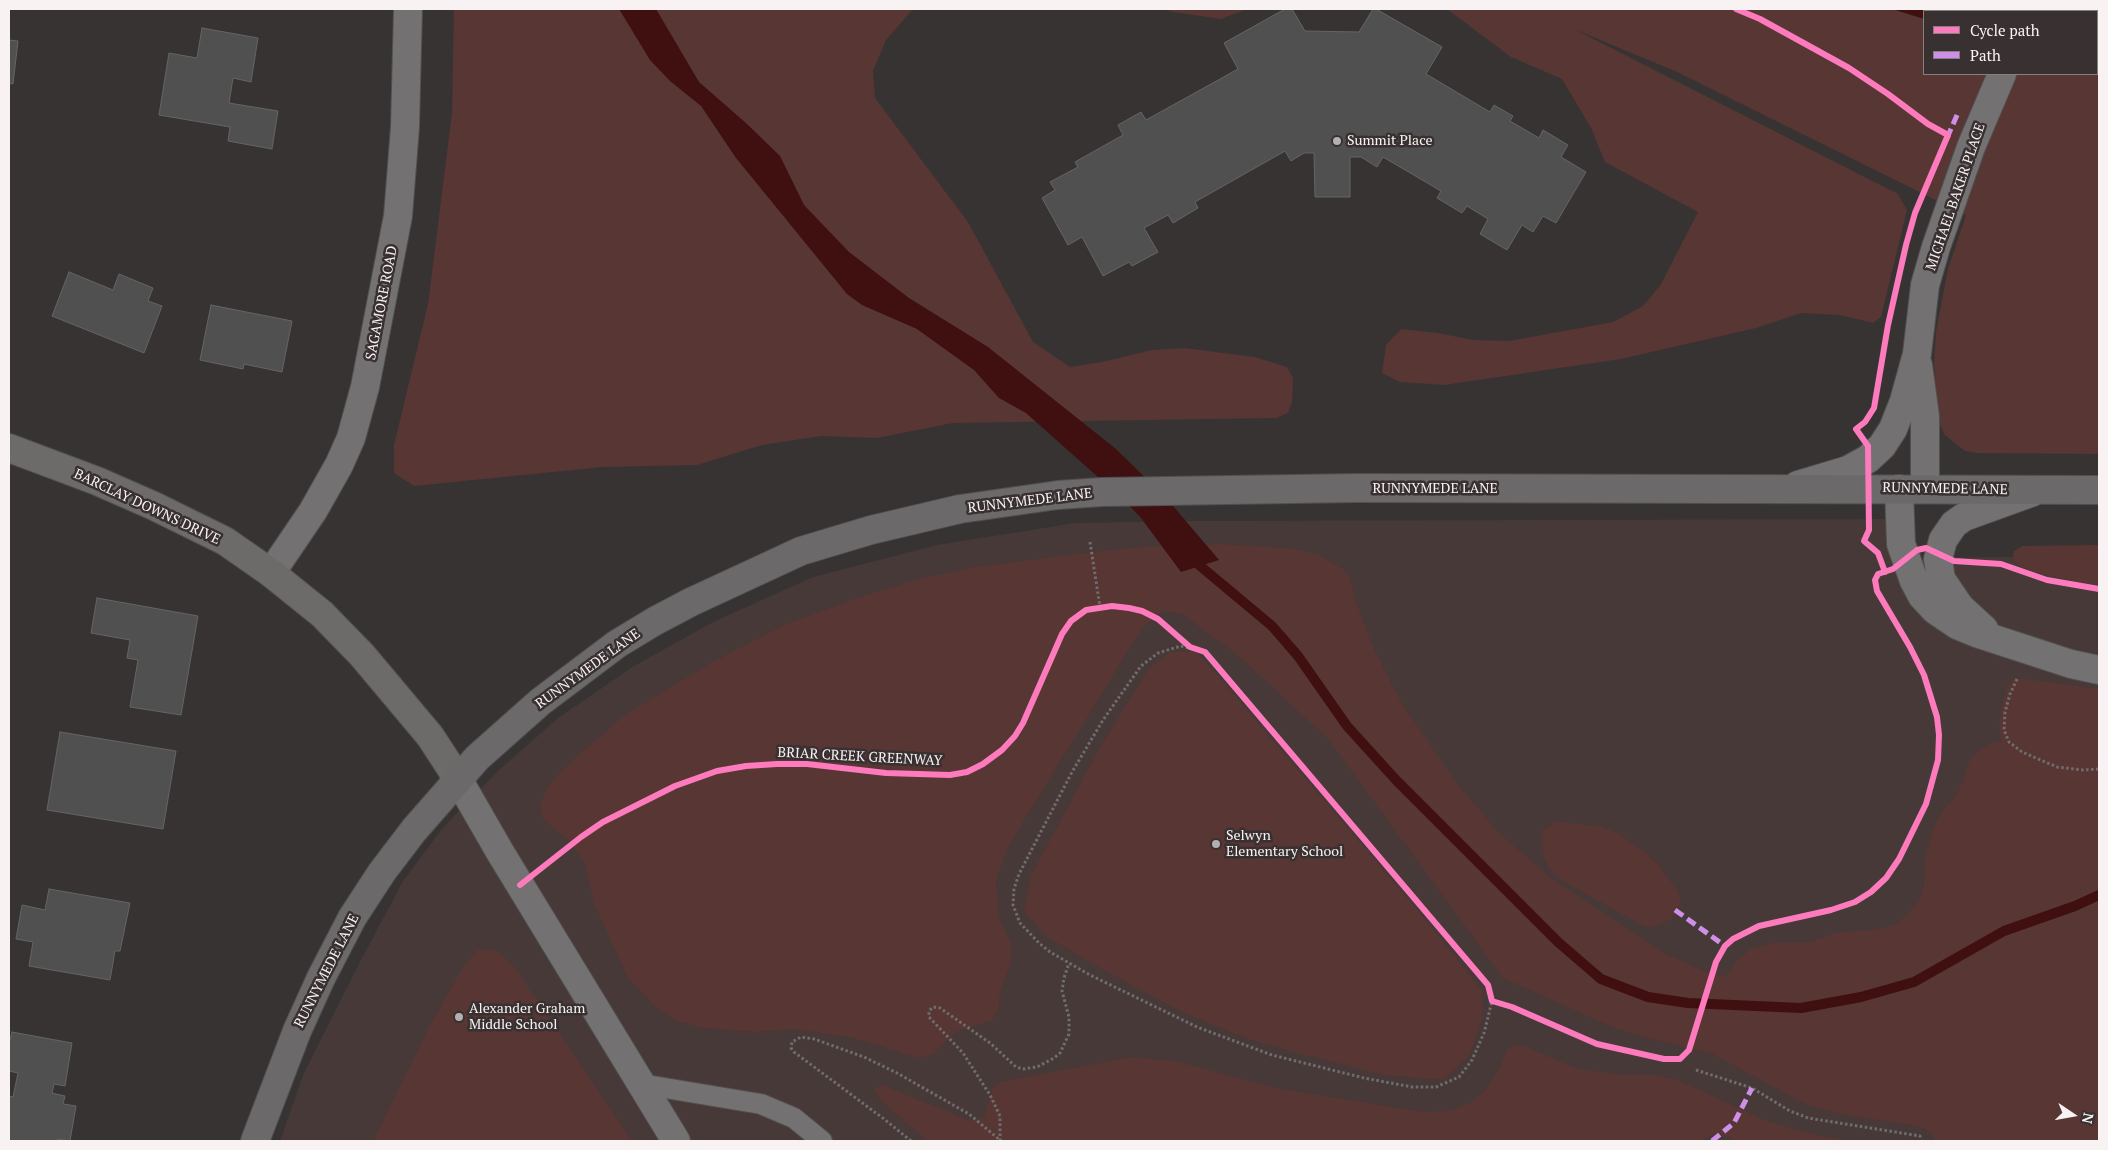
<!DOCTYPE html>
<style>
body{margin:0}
#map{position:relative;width:2108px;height:1150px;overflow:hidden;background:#373333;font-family:"PT Serif",serif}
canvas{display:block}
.frame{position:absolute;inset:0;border:10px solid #f8f3f2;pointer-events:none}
.legend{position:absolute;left:1923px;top:10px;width:175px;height:65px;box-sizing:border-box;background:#393131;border:1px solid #857f7e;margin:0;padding:6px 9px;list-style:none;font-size:15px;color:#f8f3f2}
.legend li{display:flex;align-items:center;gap:10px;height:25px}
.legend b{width:25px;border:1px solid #857f7e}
.north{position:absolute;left:2048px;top:1090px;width:50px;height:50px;-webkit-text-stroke:4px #393131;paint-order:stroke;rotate:102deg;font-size:14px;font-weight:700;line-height:20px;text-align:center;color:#f8f3f2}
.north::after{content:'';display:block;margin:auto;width:18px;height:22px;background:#f8f3f2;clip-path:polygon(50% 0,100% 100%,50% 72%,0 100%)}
</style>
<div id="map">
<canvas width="2108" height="1150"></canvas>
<div class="frame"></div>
<ul class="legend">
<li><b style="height:6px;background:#fd7abc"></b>Cycle path</li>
<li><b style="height:6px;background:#ce8fe9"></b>Path</li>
</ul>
<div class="north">N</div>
</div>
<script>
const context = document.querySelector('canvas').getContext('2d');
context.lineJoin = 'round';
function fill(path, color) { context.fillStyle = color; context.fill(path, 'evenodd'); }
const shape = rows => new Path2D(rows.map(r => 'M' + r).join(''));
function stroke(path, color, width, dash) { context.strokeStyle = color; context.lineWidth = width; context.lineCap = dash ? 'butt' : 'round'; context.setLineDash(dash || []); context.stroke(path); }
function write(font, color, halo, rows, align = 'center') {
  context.font = font + ' "PT Serif",serif'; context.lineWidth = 5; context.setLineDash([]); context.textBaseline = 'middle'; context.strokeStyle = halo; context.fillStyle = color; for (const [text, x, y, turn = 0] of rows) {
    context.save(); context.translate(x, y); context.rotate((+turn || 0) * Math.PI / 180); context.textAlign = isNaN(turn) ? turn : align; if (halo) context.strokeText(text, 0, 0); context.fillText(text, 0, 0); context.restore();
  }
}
fill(shape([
 [1908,519,1910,558,2099,556,2099,1141,280,1141,304,1073,361,960,403,881,441,830,456,814,500,769,558,718,634,666,713,622,813,577,937,545,1075,523,1182,521]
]), '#463937');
fill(shape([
 [454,9,913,9,886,40,873,71,875,98,968,222,1033,342,1070,367,1102,362,1152,350,1184,348,1255,357,1287,367,1293,378,1292,402,1288,413,1276,418,953,423,877,438,821,436,762,445,697,465,603,467,414,486,394,473,394,445,428,304,452,113],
 [1164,9,1247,9,1221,19,1173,12],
 [1447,9,2099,9,2099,454,1977,453,1965,451,1945,435,1939,423,1937,410,1934,363,1936,332,1948,269,1966,215,1677,72,1574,29,1898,194,1907,210,1881,317,1873,323,1840,315,1801,313,1756,328,1621,359,1444,385,1400,382,1382,373,1386,345,1401,329,1438,333,1473,340,1509,341,1613,322,1643,306,1660,286,1698,212,1605,162,1591,128,1562,79,1511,57],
 [1924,11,2097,11,2097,74,1924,74],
 [1222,544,1287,548,1317,554,1343,569,1350,578,1354,596,1372,645,1401,702,1455,781,1499,833,1552,879,1664,953,1708,973,1724,976,1730,972,1738,959,1751,949,1773,943,1811,942,1837,932,1873,930,1893,925,1907,915,1921,898,1925,877,1925,858,1933,829,1942,811,1955,797,1963,780,1970,759,1979,750,1988,744,2001,742,1999,720,2007,685,2014,679,2026,679,2099,689,2099,1141,1935,1141,1932,1132,1922,1127,1847,1115,1807,1105,1711,1053,1656,1040,1612,1027,1503,978,1329,740,1240,657,1182,614,1163,611,1142,628,1009,845,996,879,999,917,1011,943,1011,962,1000,992,999,1008,992,1020,955,1032,933,1054,918,1058,854,1038,795,1029,754,1032,704,1028,679,1022,657,1009,627,976,595,906,584,861,567,839,543,819,540,806,547,788,564,768,625,715,709,664,784,625,857,598,919,579,976,567,1076,554,1141,547],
 [2099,545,2099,585,2078,582,2035,572,2022,567,2014,561,2013,552,2022,546],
 [1170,652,1196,652,1211,668,1424,918,1463,967,1468,969,1467,972,1482,990,1483,1016,1470,1054,1444,1080,1383,1075,1311,1056,1307,1056,1246,1038,1180,1011,1100,968,1046,936,1024,911,1031,875,1099,749,1149,668],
 [1556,822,1599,826,1618,833,1647,854,1661,868,1679,893,1681,901,1671,919,1649,928,1638,923,1561,880,1550,870,1544,858,1541,840,1543,830],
 [489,949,500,953,516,969,632,1141,373,1141,429,1027,460,972,477,950],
 [1515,1045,1524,1046,1576,1068,1622,1075,1654,1075,1678,1080,1767,1121,1816,1135,1851,1141,1735,1141,1729,1137,1713,1134,1701,1141,927,1141,881,1100,874,1089,881,1085,893,1089,970,1121,984,1118,992,1089,1000,1082,1131,1057,1176,1061,1275,1088,1423,1112,1450,1111,1473,1101,1488,1087,1499,1069,1507,1050]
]), '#573634');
fill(shape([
 [619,9,656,9,699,82,747,124,780,156,804,205,849,252,909,298,988,347,1116,449,1168,500,1219,560,1181,572,1141,518,1125,501,1026,413,999,398,974,370,917,329,862,305,847,294,736,158,701,106,670,81,650,60],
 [1892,9,2085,9,2090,11,1924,11,1924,19]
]), '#400f0f');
stroke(shape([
 [1199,565,1272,626,1298,656,1347,726,1396,780,1558,942,1601,979,1648,997,1688,1003,1801,1008,1861,997,1914,982,2004,931,2075,906,2099,895]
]), '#400f0f', 10);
const building = shape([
 [1285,9,1292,9,1305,31,1359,32,1373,9,1376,9,1442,47,1426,74,1490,112,1494,105,1513,116,1510,121,1539,138,1543,130,1568,145,1561,157,1586,172,1556,223,1543,216,1533,232,1522,225,1507,250,1480,234,1488,219,1467,206,1462,213,1437,198,1441,191,1383,157,1377,167,1361,157,1350,157,1350,197,1315,197,1314,153,1304,153,1291,161,1285,151,1195,202,1198,208,1173,223,1168,215,1144,228,1158,252,1132,266,1129,262,1103,276,1082,237,1068,245,1042,198,1055,190,1050,182,1078,167,1075,162,1123,135,1118,125,1141,112,1146,120,1238,69,1224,43,1285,9],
 [202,28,258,38,251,82,233,78,229,103,278,111,272,149,228,141,230,127,159,115,169,53,197,58,202,28],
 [9,40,18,41,13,84,9,83,9,40],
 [69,272,113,290,119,274,153,288,148,301,162,306,144,353,52,316,69,272],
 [211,305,292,321,282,372,244,364,243,369,200,360,211,305],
 [97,598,198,616,181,715,130,707,138,660,127,658,130,640,91,633,97,598],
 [60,732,176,751,163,829,47,810,60,732],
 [49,889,130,903,120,951,115,951,110,980,29,966,33,942,16,939,22,905,45,910,49,889],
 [12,1032,72,1043,65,1086,54,1084,52,1093,65,1096,63,1104,76,1106,70,1141,57,1139,57,1141,9,1141,9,1096,13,1097,18,1073,9,1071,9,1040,10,1040,12,1032]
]);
fill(building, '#515050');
stroke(building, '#656564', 1);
const lane = shape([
 [641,1084,761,1104,794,1118,822,1141]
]);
const street = shape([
 [2029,11,2030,9],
 [1918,365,1925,416,1925,489],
 [1798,485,1848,470,1868,459,1882,446,1893,429,1904,401,1917,354,1925,285,1936,247,1971,147,2002,74],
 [1899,489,1901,544,1914,581,1922,596,1935,610,1957,625,1979,634,2071,664,2099,670],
 [271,573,313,511,339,465,351,438,365,387,398,216,405,127,408,9],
 [1984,629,1960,607,1941,579,1938,559,1943,540,1954,524,1964,517,2033,492],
 [458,779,500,852,676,1141]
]);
const secondary = shape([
 [9,448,97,481,154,506,225,541,271,573,322,614,362,655,430,736,458,779]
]);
const primary = shape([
 [255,1141,297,1031,321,978,352,918,382,872,414,830,477,758,540,702,617,644,655,621,691,602,801,551,871,530,960,509,1058,495,1102,492,1356,488,2099,490]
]);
stroke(lane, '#514f4f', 22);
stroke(street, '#514f4f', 30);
stroke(secondary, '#514f4f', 30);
stroke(primary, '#514f4f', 30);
stroke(shape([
 [1090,542,1100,607],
 [1181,646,1205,652,1488,985,1492,1001,1484,1033,1472,1060,1459,1077,1436,1087,1412,1087,1364,1078,1272,1055,1197,1027,1090,975,1050,952,1039,943,1020,923,1013,905,1014,889,1019,874,1072,772,1103,720,1141,666,1158,653,1181,646],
 [2017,679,2010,694,2005,712,2004,730,2009,742,2022,752,2057,767,2083,770,2099,769],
 [1696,1070,1752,1088,1790,1111,1808,1118,1920,1136,1920,1141],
 [911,1141,884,1119,794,1052,791,1048,792,1042,801,1037,814,1039,864,1057,897,1073,969,1114,1001,1141],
 [1000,1141,1000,1116,990,1095,963,1053,929,1017,929,1011,933,1007,940,1008,990,1043,1016,1067,1023,1069,1037,1067,1054,1058,1060,1053,1069,1034,1069,1017,1062,991,1064,978,1069,963]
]), '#6f6d6d', 3, [2.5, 2.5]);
stroke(lane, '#737171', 20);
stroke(street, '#737171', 28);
stroke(secondary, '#6d6a6a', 28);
stroke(primary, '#6b6969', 28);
stroke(shape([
 [1947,138,1958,113],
 [1675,910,1725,946],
 [1712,1141,1734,1123,1752,1088]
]), '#ce8fe9', 5, [10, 5]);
stroke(shape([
 [1736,9,1760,19,1849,68,1888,94,1928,124,1948,135,1915,213,1906,245,1888,325,1874,408,1865,422,1856,429,1868,446,1869,530,1864,541,1878,553,1885,572],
 [520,885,581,837,603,822,675,786,717,771,746,766,777,764,807,764,886,773,950,775,967,772,983,764,1002,750,1015,736,1023,723,1062,634,1071,621,1086,610,1112,606,1129,608,1142,611,1158,619,1190,647,1205,652,1488,985,1492,1001,1512,1007,1597,1044,1664,1059,1680,1059,1689,1050,1716,962,1725,946,1733,939,1759,926,1831,910,1855,902,1871,892,1886,878,1899,859,1926,804,1938,760,1939,735,1937,717,1924,675,1910,647,1877,591,1875,580,1878,574,1893,569,1917,550,1926,548,1954,561,2001,564,2047,580,2099,589]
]), '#fd7abc', 6);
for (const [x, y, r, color] of [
 [1337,141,5,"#b4b0af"],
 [1216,844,5,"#b4b0af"],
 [459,1017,5,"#b4b0af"]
]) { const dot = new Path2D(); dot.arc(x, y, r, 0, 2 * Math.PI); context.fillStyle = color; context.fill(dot); stroke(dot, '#393131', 2); }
write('14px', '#f8f3f2', '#393131', [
 ["Summit Place",1347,141],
 ["Selwyn",1226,836],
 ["Elementary School",1226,852],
 ["Alexander Graham",469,1009],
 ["Middle School",469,1025]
], 'left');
write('14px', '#f8f3f2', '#393131', [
 ["MICHAEL BAKER PLACE",1956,197,-71],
 ["SAGAMORE ROAD",382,303,-79],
 ["RUNNYMEDE LANE",1435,489],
 ["RUNNYMEDE LANE",1945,489,1],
 ["RUNNYMEDE LANE",1030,501,-7],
 ["BARCLAY DOWNS DRIVE",147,507,25],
 ["RUNNYMEDE LANE",588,669,-36],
 ["BRIAR CREEK GREENWAY",860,757,3],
 ["RUNNYMEDE LANE",327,971,-63]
]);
</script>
